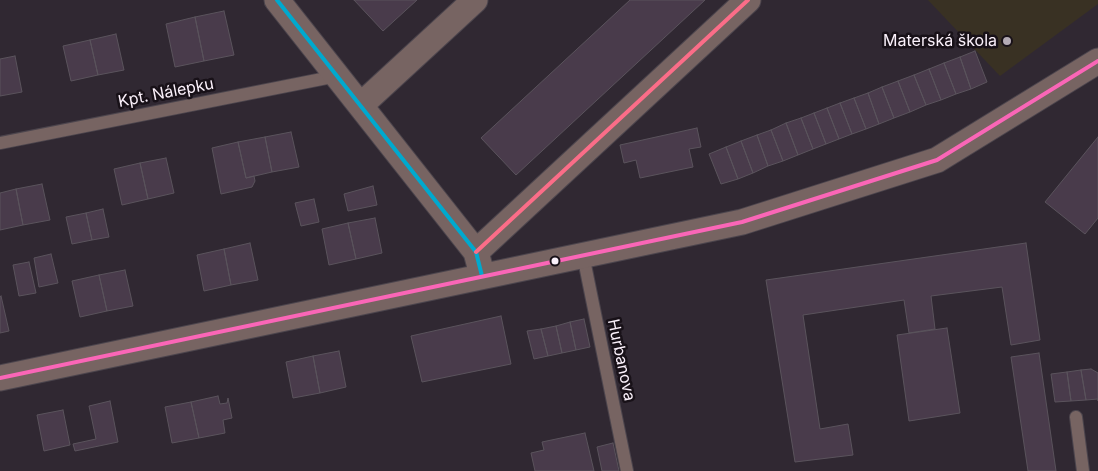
<!DOCTYPE html>
<meta charset="utf-8">
<style>
body{margin:0}
canvas{display:block;background:#302832}
</style>
<canvas width="1098" height="471"></canvas>
<script>
const context = document.querySelector('canvas').getContext('2d');
context.lineJoin = 'round';
function fill(path, color) { context.fillStyle = color; context.fill(path, 'evenodd'); }
const shape = rows => new Path2D(rows.map(r => 'M' + r).join(''));
function stroke(path, color, width, dash) { context.strokeStyle = color; context.lineWidth = width; context.lineCap = dash ? 'butt' : 'round'; context.setLineDash(dash || []); context.stroke(path); }
function write(font, color, halo, rows, align = 'center') {
  context.font = font + ' Inter,sans-serif'; context.lineWidth = 5; context.setLineDash([]); context.textBaseline = 'middle'; context.strokeStyle = halo; context.fillStyle = color; for (const [text, x, y, turn = 0] of rows) {
    context.save(); context.translate(x, y); context.rotate((+turn || 0) * Math.PI / 180); context.textAlign = isNaN(turn) ? turn : align; if (halo) context.strokeText(text, 0, 0); context.fillText(text, 0, 0); context.restore();
  }
}
fill(shape([
 [928,0,1098,0,1098,4,1000,76]
]), '#393123');
const building = shape([
 [354,0,417,0,383,31,354,0],
 [630,0,705,0,516,175,481,138,630,0],
 [224,11,234,55,204,61,195,17,224,11],
 [195,17,204,61,175,67,166,24,195,17],
 [116,34,124,70,98,75,90,40,116,34],
 [90,40,98,75,71,81,63,46,90,40],
 [975,51,987,82,971,89,960,57,975,51],
 [15,56,22,92,0,96,0,59,15,56],
 [960,57,971,89,956,94,944,63,960,57],
 [944,63,956,94,941,100,929,69,944,63],
 [929,69,941,100,926,105,914,75,929,69],
 [914,75,926,105,910,112,898,81,914,75],
 [898,81,910,112,894,118,882,87,898,81],
 [882,87,894,118,879,124,868,93,882,87],
 [868,93,879,124,866,129,854,98,868,93],
 [854,98,866,129,852,134,840,103,854,98],
 [840,103,852,134,839,139,827,108,840,103],
 [827,108,839,139,826,144,814,113,827,108],
 [814,113,826,144,813,149,801,118,814,113],
 [801,118,813,149,798,155,786,123,801,118],
 [786,123,798,155,783,161,771,130,786,123],
 [697,128,701,147,689,149,693,167,640,178,636,160,624,163,620,145,697,128],
 [771,130,783,161,768,166,757,135,771,130],
 [291,132,299,167,272,172,265,137,291,132],
 [757,135,768,166,753,173,741,141,757,135],
 [265,137,272,172,246,178,238,142,265,137],
 [1098,137,1098,218,1085,234,1045,202,1098,137],
 [741,141,753,173,738,179,726,147,741,141],
 [238,142,246,178,254,176,255,181,252,187,221,194,212,148,238,142],
 [726,147,738,179,721,184,709,154,726,147],
 [166,158,174,193,148,199,140,163,166,158],
 [140,163,148,199,122,205,114,169,140,163],
 [42,184,50,220,23,225,16,189,42,184],
 [373,186,377,205,348,211,344,194,373,186],
 [16,189,23,225,0,230,0,193,16,189],
 [314,199,319,222,301,226,295,203,314,199],
 [103,209,109,237,92,240,86,213,103,209],
 [86,213,92,240,72,244,66,217,86,213],
 [375,218,382,253,356,259,348,223,375,218],
 [348,223,356,259,329,265,322,229,348,223],
 [250,243,258,280,231,285,224,249,250,243],
 [1026,243,1040,340,1011,345,1002,287,931,296,935,329,909,333,904,300,803,315,820,429,848,424,853,455,795,462,766,280,1026,243],
 [224,249,231,285,204,291,197,255,224,249],
 [51,254,58,283,39,287,34,258,51,254],
 [29,262,36,293,19,296,13,265,29,262],
 [125,270,133,306,107,311,99,275,125,270],
 [99,275,107,311,80,317,72,281,99,275],
 [1,296,9,331,0,333,0,297,1,296],
 [501,316,511,364,422,382,411,336,501,316],
 [584,319,590,347,576,350,570,322,584,319],
 [570,322,576,350,562,353,556,326,570,322],
 [556,326,562,353,548,356,541,329,556,326],
 [947,328,960,413,909,421,897,335,947,328],
 [541,329,548,356,534,359,527,331,541,329],
 [339,351,346,387,320,393,313,356,339,351],
 [1039,353,1056,471,1028,471,1011,357,1039,353],
 [313,356,320,393,293,398,286,362,313,356],
 [1091,369,1098,373,1098,401,1098,399,1086,400,1081,370,1091,369],
 [1081,370,1086,400,1071,401,1067,372,1081,370],
 [1067,372,1071,401,1055,402,1051,374,1067,372],
 [218,396,220,404,227,403,228,398,232,418,223,420,225,433,199,438,191,402,218,396],
 [110,401,118,442,75,451,73,444,96,439,89,406,110,401],
 [191,402,199,438,172,443,165,407,191,402],
 [63,410,70,445,44,451,37,415,63,410],
 [585,433,594,471,535,471,531,453,544,450,542,442,585,433],
 [613,443,619,471,602,471,597,447,613,443]
]);
fill(building, '#493b4b');
stroke(building, '#5a535c', 1);
const service = shape([
 [0,143,337,76],
 [583,255,627,471],
 [1076,417,1083,471]
]);
const minor = shape([
 [277,0,476,252,480,267],
 [361,105,475,0],
 [476,252,748,0],
 [0,378,742,222,937,160,1098,61]
]);
stroke(service, '#4c454d', 14);
stroke(minor, '#4c454d', 27);
stroke(service, '#776462', 12);
stroke(minor, '#776462', 25);
stroke(shape([
 [277,0,476,252,482,276]
]), '#00a9ce', 4);
stroke(shape([
 [476,252,748,0]
]), '#fb6d88', 4);
stroke(shape([
 [0,378,742,222,937,160,1098,61]
]), '#fa66b7', 4);
for (const [x, y, r, color] of [
 [1007,41,5,"#b4abb5"],
 [555,261,4.5,"#fbf1fb"]
]) { const dot = new Path2D(); dot.arc(x, y, r, 0, 2 * Math.PI); context.fillStyle = color; context.fill(dot); stroke(dot, '#181118', 2); }
write('16px', '#fbf1fb', '#181118', [
 ["Materská škola",997,41]
], 'right');
write('16px', '#fbf1fb', '#181118', [
 ["Kpt. Nálepku",166,93,-11],
 ["Hurbanova",621,360,78]
]);
</script>
